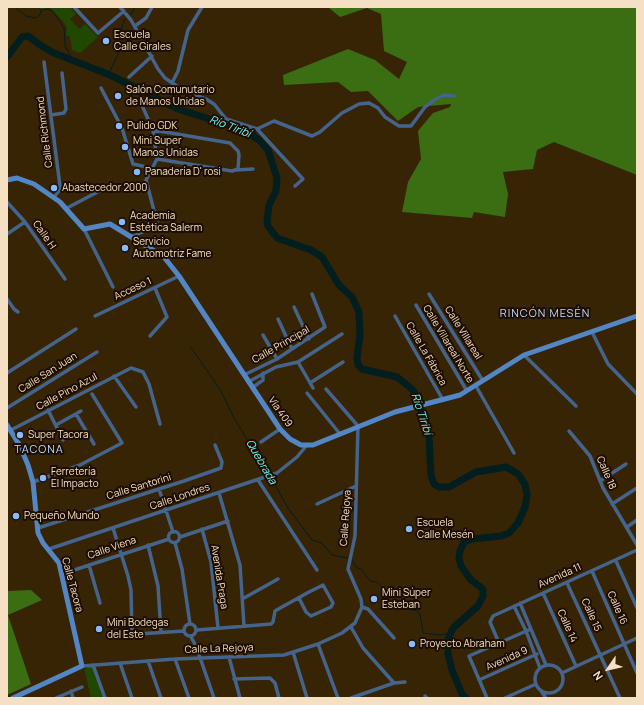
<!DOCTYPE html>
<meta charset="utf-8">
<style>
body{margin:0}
#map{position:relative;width:644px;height:705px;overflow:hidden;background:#372404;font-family:Manrope,sans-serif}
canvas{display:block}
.frame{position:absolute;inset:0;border:8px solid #f6e0c3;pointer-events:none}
.north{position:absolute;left:588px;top:649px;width:40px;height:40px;-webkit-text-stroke:3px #1c0d00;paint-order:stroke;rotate:236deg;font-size:11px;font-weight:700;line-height:16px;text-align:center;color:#f6e0c3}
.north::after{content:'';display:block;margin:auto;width:14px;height:18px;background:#f6e0c3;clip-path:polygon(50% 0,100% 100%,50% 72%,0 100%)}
</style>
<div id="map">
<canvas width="644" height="705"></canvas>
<div class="frame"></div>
<div class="north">N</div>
</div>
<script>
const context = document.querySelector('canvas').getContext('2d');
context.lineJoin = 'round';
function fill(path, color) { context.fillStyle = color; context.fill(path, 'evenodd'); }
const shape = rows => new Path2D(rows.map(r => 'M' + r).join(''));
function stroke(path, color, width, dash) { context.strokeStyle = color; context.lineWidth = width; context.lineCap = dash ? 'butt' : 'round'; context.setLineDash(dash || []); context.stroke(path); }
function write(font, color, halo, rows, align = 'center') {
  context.font = font + ' Manrope,sans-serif'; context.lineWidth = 4; context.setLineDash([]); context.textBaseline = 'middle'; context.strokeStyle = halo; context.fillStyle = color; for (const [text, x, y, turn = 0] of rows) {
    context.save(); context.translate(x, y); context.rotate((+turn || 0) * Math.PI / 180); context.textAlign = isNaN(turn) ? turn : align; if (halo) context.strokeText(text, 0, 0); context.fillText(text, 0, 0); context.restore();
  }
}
fill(shape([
 [42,7,70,7,76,14,70,19,79,29,85,24,98,37,80,53,72,50,70,36,66,35,67,28,63,21,50,8,40,9],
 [92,666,104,698,91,698,84,669]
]), '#214800');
fill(shape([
 [328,7,637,7,637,175,554,142,537,150,533,169,503,172,508,194,505,217,474,212,472,218,402,212,408,182,421,159,418,131,433,113,450,107,451,104,418,107,398,121,368,91,351,92,338,82,284,85,283,75,348,49,375,60,399,79,407,62,384,51,381,14,367,8,340,17],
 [31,590,42,600,8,615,31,684,7,695,7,591]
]), '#3b6d12');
stroke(shape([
 [15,7,26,16,36,18,40,15,41,10,48,9,53,11,64,28,65,46,73,60],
 [108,75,123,44,122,27,124,20,132,13,135,7],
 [190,346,221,391,234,418,268,474],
 [270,476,288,508,312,540,322,543,332,555,348,558],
 [352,560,356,567,362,570,370,581,377,582,381,586,389,597,390,603,403,604,405,608,417,611,420,614,423,633,441,635,451,633]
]), '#031e1e', 1);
stroke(shape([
 [7,57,22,37,28,36,40,45,54,53,110,75,178,109,244,130,259,140,268,150,277,178,276,191,269,205,267,221,268,226,277,238,311,250,322,257,339,285,352,297,359,312,360,335,357,358,358,365,362,369,397,377,412,389,417,396,429,438,431,476,434,484,439,487,449,487,476,472,506,467,518,474,525,484,527,495,525,507,518,523,509,533,501,536,472,539,464,542,460,551,459,558,461,566,471,580,483,589,483,596,478,606,453,628,448,639,448,654,452,670,462,694,466,698]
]), '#031e1e', 7);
stroke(shape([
 [74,7,98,33,124,11],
 [120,7,131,20,158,69,165,78,181,89,206,99,214,104,226,119,257,129,303,179,295,186],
 [135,26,146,18,152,7],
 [44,62,60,186,59,191,54,197],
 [129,77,152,56],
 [172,83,178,71,188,30,202,7],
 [101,88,122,128,133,164,151,168],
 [51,115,64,113,66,109,62,73],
 [257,129,274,121,312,136,320,132,342,113,359,104,369,103,378,108,385,117,399,126,411,126,425,107,434,100,444,95,454,96],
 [153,130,230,143,238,151,239,155,238,169,232,171,157,159],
 [236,170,253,169],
 [7,202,25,222,65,279],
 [67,208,109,186],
 [84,229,113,287],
 [7,234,25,222],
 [131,237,145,231,157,222,146,180,157,159,153,130,140,101],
 [429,294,483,381],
 [7,299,14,309,18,312],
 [416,305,467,391],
 [294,307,309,339],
 [95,316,179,276],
 [395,316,443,400],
 [278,319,292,349],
 [592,332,608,364,637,394],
 [263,335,277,359],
 [150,336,167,317,155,288],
 [524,355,576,406],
 [298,362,313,388],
 [7,373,76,329],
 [244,375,277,359,325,327,312,294],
 [114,376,136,407],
 [248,382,276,367,298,362,342,334],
 [310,383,343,362],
 [476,386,514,453],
 [252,388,263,380,263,373],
 [307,393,340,434],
 [7,408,97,352],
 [48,410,63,440],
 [76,414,94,444],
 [56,425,81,411],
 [11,430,131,368,143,372,149,384,160,424],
 [569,431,590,456,603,488,637,545],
 [261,442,280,429],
 [258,480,317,570],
 [600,481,626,464],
 [33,482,80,465,122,443,92,394],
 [159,489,173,532],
 [219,493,240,565,244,626],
 [317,504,356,486],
 [612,504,637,488],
 [627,527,637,520],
 [38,528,184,481,221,468,222,462,215,445],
 [113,528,128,576,131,590,132,634],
 [202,529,211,562,218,628],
 '168.5 537a5.5 5.5 0 1 1 11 0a5.5 5.5 0 1 1-11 0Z',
 [180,537,228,521],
 [175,543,182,569,190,624],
 [148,545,158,586,161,632],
 [49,549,277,473,297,457,307,445],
 [616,561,637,608],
 [89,565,100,603],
 [592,571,637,673],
 [62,574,169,539],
 [567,583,620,698],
 [543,593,576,666],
 [244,598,278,579],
 [520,603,546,665],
 [514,606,526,631,540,668],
 [362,607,368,609,394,638],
 '184 630a6 6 0 1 1 12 0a6 6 0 1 1-12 0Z',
 [351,627,363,648,394,683,351,698],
 [197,630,271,624,273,622,275,611,282,607,309,592,323,585,333,603,331,607,311,616,306,612,299,598],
 [123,635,184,631],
 [191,637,196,646,214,698],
 [499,643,490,622,493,616,637,550],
 [318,644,338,698],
 [293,652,307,698],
 [229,657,240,698],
 [175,659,189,698],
 [148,661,161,698],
 [120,663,132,698],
 [93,665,105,698],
 '535 679a14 14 0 1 1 28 0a14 14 0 1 1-28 0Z',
 [82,666,175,659,284,655,318,644,342,633,355,623,362,607,361,599,348,569,355,536,358,426,326,389],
 [562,673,637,638],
 [234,679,270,678,275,683,279,698],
 [479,680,537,654],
 [394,683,405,682],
 [71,691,73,698],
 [541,691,546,698],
 [425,696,427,698],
 [56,698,82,687],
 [487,698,469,656,531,629],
 [505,698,536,684]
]), '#45648c', 3.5);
stroke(shape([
 [7,180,17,178,34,184,60,202,84,229,110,224,164,257,179,276,280,429,290,439,301,445,313,445,395,412,460,395,524,355,637,316],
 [7,425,20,446,28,465,33,482,38,533,43,543,59,563,82,666,13,698]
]), '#5386c4', 5);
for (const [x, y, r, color] of [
 [106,41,4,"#87bbfc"],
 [118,96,4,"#87bbfc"],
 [119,126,4,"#87bbfc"],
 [125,147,4,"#87bbfc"],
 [137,172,4,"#87bbfc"],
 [54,188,4,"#87bbfc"],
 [122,222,4,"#87bbfc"],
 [125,248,4,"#87bbfc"],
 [20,435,4,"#87bbfc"],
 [43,478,4,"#87bbfc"],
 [16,516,4,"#87bbfc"],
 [409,529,4,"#87bbfc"],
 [374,599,4,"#87bbfc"],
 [99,629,4,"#87bbfc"],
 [412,644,4,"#87bbfc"]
]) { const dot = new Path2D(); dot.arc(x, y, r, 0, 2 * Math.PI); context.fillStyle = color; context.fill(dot); stroke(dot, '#1c0d00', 1.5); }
write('10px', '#f6e0c3', '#1c0d00', [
 ["Escuela",114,35],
 ["Calle Girales",114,47],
 ["Salón Comunutario",126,90],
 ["de Manos Unidas",126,102],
 ["Pulido GDK",127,126],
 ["Mini Super",133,141],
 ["Manos Unidas",133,153],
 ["Panadería D' rosi",145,172],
 ["Abastecedor 2000",62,188],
 ["Academia",130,216],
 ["Estética Salerm",130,228],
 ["Servicio",133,242],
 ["Automotriz Fame",133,254],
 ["Super Tacora",28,435],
 ["Ferretería",51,472],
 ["El Impacto",51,484],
 ["Pequeño Mundo",24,516],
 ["Escuela",417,523],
 ["Calle Mesén",417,535],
 ["Mini Súper",382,593],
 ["Esteban",382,605],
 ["Mini Bodegas",107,623],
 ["del Este",107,635],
 ["Proyecto Abraham",420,644]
], 'left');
write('10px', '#f6e0c3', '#1c0d00', [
 ["Calle Richmond",45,132,-97],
 ["Calle H",44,235,55],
 ["Acceso 1",133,289,-25],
 ["Calle Villareal",463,333,58],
 ["Calle Villareal Norte",448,344,59],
 ["Calle Principal",281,345,-30],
 ["Calle La Fábrica",426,354,60],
 ["Calle San Juan",48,373,-32],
 ["Calle Pino Azul",67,392,-28],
 ["Vía 409",280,412,55],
 ["Calle 18",606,473,67],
 ["Calle Santorini",139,487,-17],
 ["Calle Londres",180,497,-19],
 ["Calle Rejoya",346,518,-86],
 ["Calle Viena",112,548,-19],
 ["Avenida 11",560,576,-24],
 ["Avenida Praga",219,577,81],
 ["Calle Tacora",72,585,75],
 ["Calle 16",617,608,66],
 ["Calle 15",591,615,66],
 ["Calle 14",567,626,66],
 ["Calle La Rejoya",219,649,-2],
 ["Avenida 9",507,659,-24]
]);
write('italic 11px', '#72f5f4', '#1c0d00', [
 ["Río Tiribí",230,127,21],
 ["Río Tiribí",421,414,72],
 ["Quebrada",261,462,60]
]);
context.letterSpacing = '1px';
write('11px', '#bcd9fe', '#1c0d00', [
 ["RINCÓN MESÉN",545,314],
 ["TACONA",39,450]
]);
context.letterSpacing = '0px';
</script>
